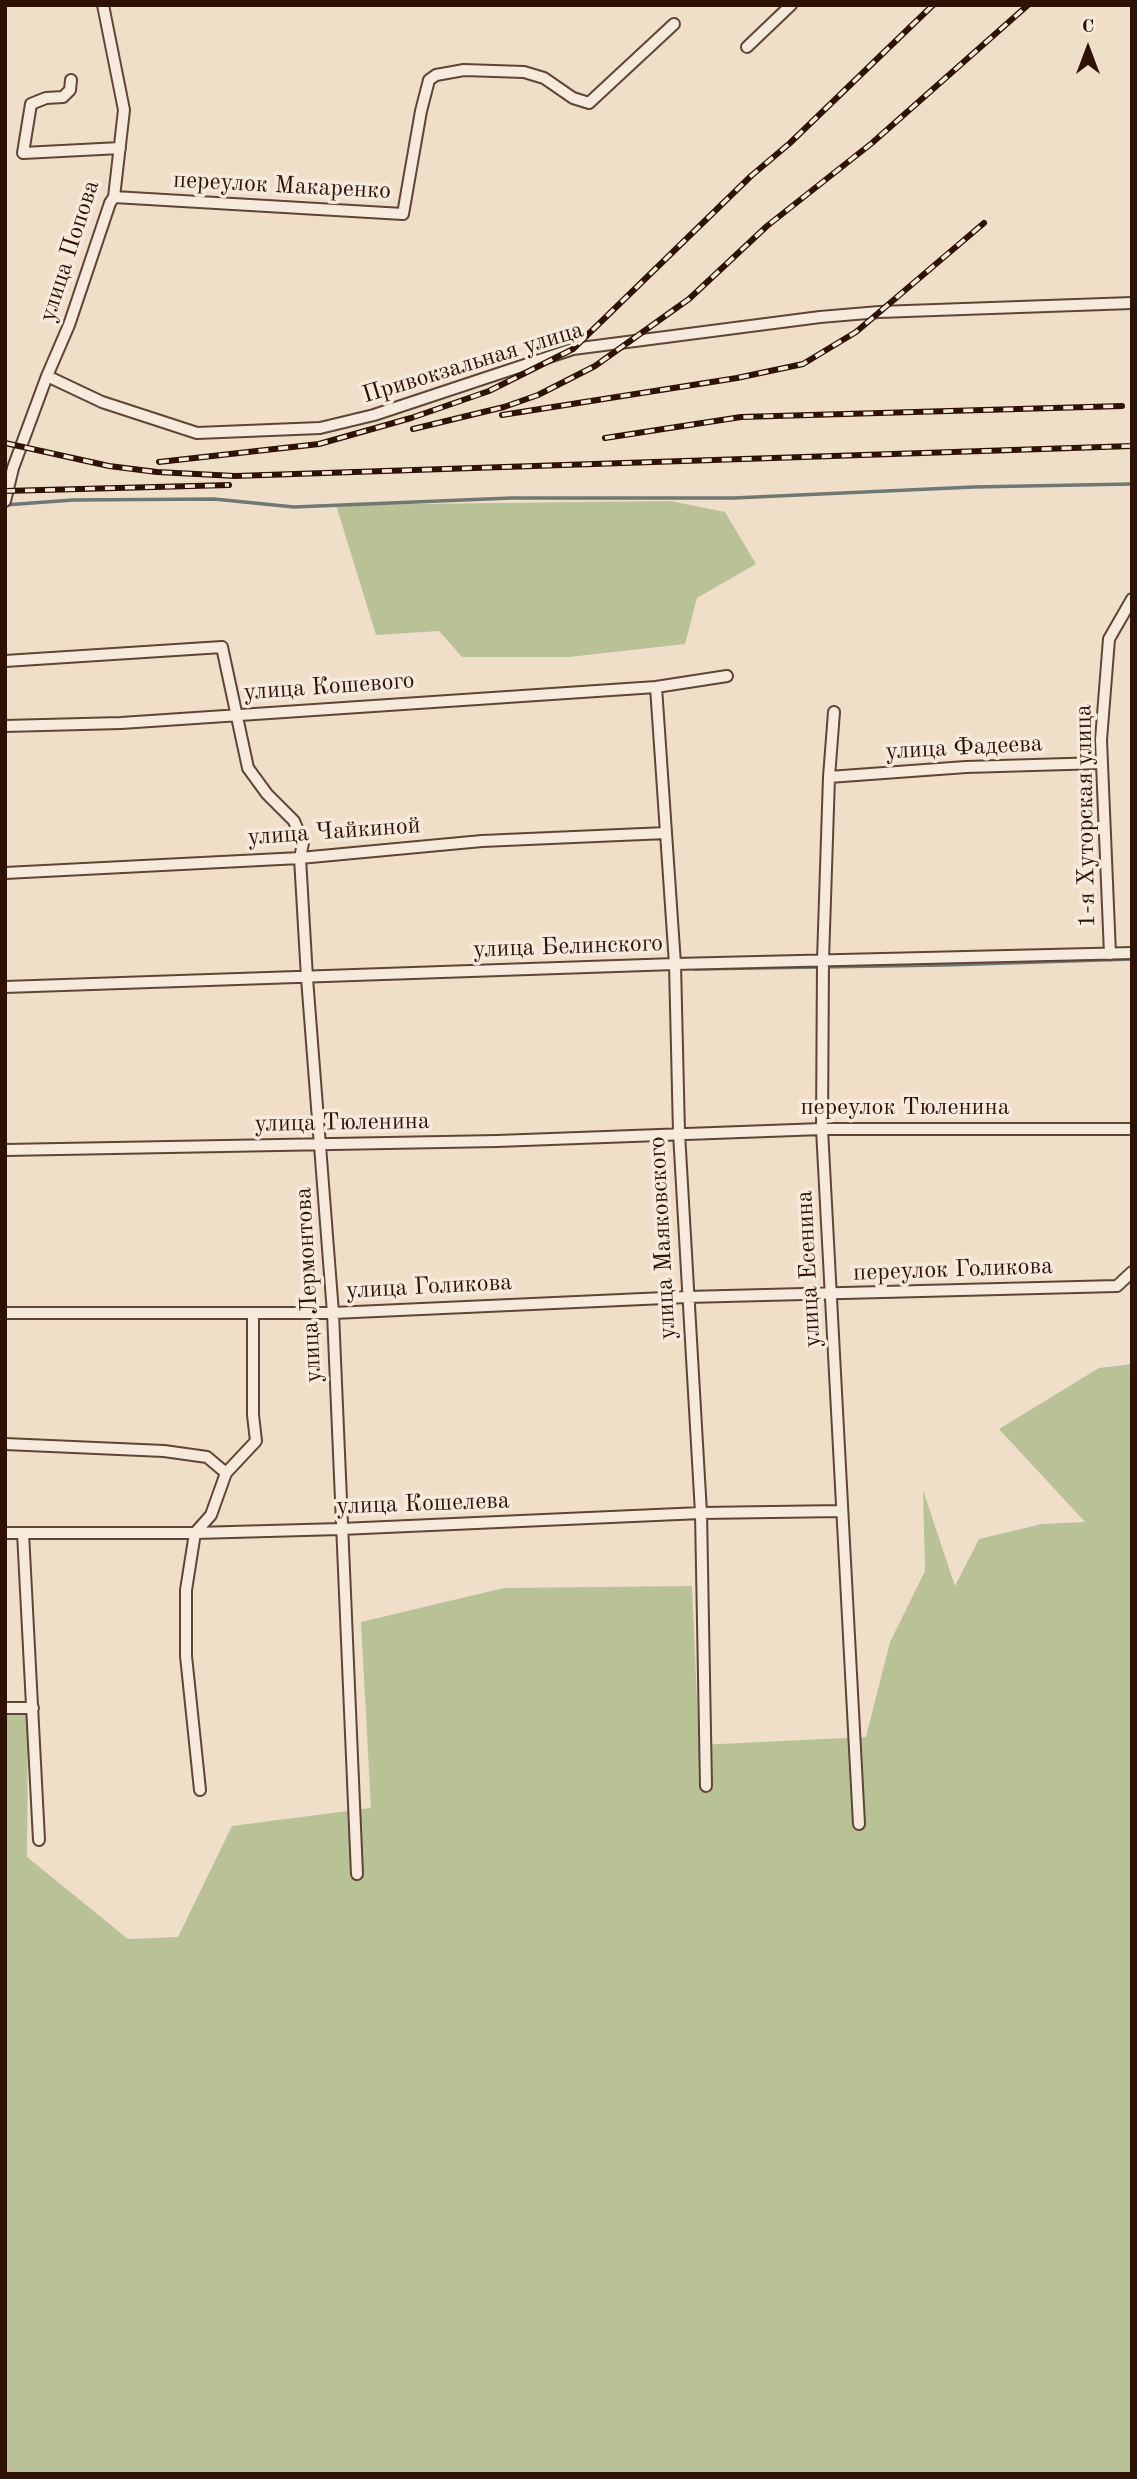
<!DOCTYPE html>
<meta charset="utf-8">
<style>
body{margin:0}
#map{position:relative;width:1137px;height:2479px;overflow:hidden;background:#efdfc8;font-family:"Old Standard TT",serif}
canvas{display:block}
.frame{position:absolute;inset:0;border:7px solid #2e1204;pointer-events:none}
.north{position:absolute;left:1053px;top:14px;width:70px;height:70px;-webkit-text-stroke:5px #f5eadb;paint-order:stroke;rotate:0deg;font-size:19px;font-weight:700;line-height:28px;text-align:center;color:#2e1204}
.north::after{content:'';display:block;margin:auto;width:24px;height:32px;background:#2e1204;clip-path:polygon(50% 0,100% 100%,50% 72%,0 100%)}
</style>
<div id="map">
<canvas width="1137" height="2479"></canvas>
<div class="frame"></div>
<div class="north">С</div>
</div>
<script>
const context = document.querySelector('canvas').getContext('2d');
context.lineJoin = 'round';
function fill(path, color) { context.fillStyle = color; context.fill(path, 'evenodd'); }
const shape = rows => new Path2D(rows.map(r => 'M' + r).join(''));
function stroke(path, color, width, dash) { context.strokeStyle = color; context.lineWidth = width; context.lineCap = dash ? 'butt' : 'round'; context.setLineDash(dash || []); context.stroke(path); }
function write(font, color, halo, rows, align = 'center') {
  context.font = font + ' "Old Standard TT",serif'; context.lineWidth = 7; context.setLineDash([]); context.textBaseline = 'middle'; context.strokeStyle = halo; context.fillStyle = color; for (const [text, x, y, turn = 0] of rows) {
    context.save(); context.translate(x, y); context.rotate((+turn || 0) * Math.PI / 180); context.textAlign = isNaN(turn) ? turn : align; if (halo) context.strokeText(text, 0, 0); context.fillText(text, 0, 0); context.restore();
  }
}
fill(shape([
 [670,501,725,512,756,564,697,598,685,644,569,657,462,657,439,631,376,635,336,505],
 [1132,1364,1132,2474,5,2474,5,1712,28,1711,27,1857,128,1939,178,1937,232,1826,371,1808,361,1622,504,1588,692,1586,699,1745,866,1737,890,1642,925,1571,923,1490,955,1586,979,1539,1042,1524,1085,1522,999,1429,1099,1368]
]), '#b9c296');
stroke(shape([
 [5,505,73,500,214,499,294,507,511,498,734,498,973,487,1132,484],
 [694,969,945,965,1132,959]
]), '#6f7871', 3.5);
const minor = shape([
 [747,47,791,5],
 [71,80,70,90,63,97,46,98,31,104,23,153,120,148],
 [114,197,403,214,421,111,429,80,436,75,464,70,524,72,544,78,573,98,589,103,674,24],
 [47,376,102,402,197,433,320,428,374,415,573,349,820,317,879,312,1132,303],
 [5,501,13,468,47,376,69,325,110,203,114,197,124,110,103,5],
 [5,661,222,647,248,768,267,794,294,821,303,843,300,858,307,978,333,1313,357,1874],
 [656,687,675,964,679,1133,701,1513,706,1786],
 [834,712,829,777,823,960,822,1129,859,1824],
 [5,726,121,723,656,687,727,676],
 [829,777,966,767,1101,763],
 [5,873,300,858,482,841,666,833],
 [1110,954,1101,740,1109,639,1132,599],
 [5,987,675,964,1132,953],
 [5,1150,497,1141,822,1129,1132,1129],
 [5,1313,333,1313,687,1297,1117,1286,1132,1272],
 [5,1444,164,1451,207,1457,226,1473],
 [5,1533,195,1533,341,1529,701,1513,842,1511],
 [23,1533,39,1840],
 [5,1708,33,1708],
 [200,1790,186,1656,186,1590,195,1533,211,1515,226,1473,256,1441,253,1415,253,1313]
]);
stroke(minor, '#5e4535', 14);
stroke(minor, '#f5eadb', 10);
const rail = shape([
 [502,415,737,378,803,364,856,332,984,223],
 [413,429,504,407,538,395,595,366,689,299,767,226,872,143,1028,5],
 [605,438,741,417,1122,406],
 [5,443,109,466,157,472,235,476,1132,446],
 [159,462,319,444,411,418,489,391,573,349,751,176,790,143,933,5],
 [5,491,229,485]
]);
stroke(rail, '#2e1204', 6);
stroke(rail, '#f5eadb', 3.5, [10]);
write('24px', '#2e1204', '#f5eadb', [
 ["переулок Макаренко",282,186,3],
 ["улица Попова",70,251,-72],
 ["Привокзальная улица",473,363,-17],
 ["улица Кошевого",329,687,-4],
 ["улица Фадеева",964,748,-3],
 ["1-я Хуторская улица",1086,816,-91],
 ["улица Чайкиной",334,832,-4],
 ["улица Белинского",568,947,-2],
 ["переулок Тюленина",905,1108],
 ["улица Тюленина",342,1123,-1],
 ["улица Маяковского",663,1238,-93],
 ["улица Есенина",809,1269,-93],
 ["переулок Голикова",953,1270,-2],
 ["улица Лермонтова",309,1285,-93],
 ["улица Голикова",429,1287,-3],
 ["улица Кошелева",423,1504,-2]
]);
</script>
